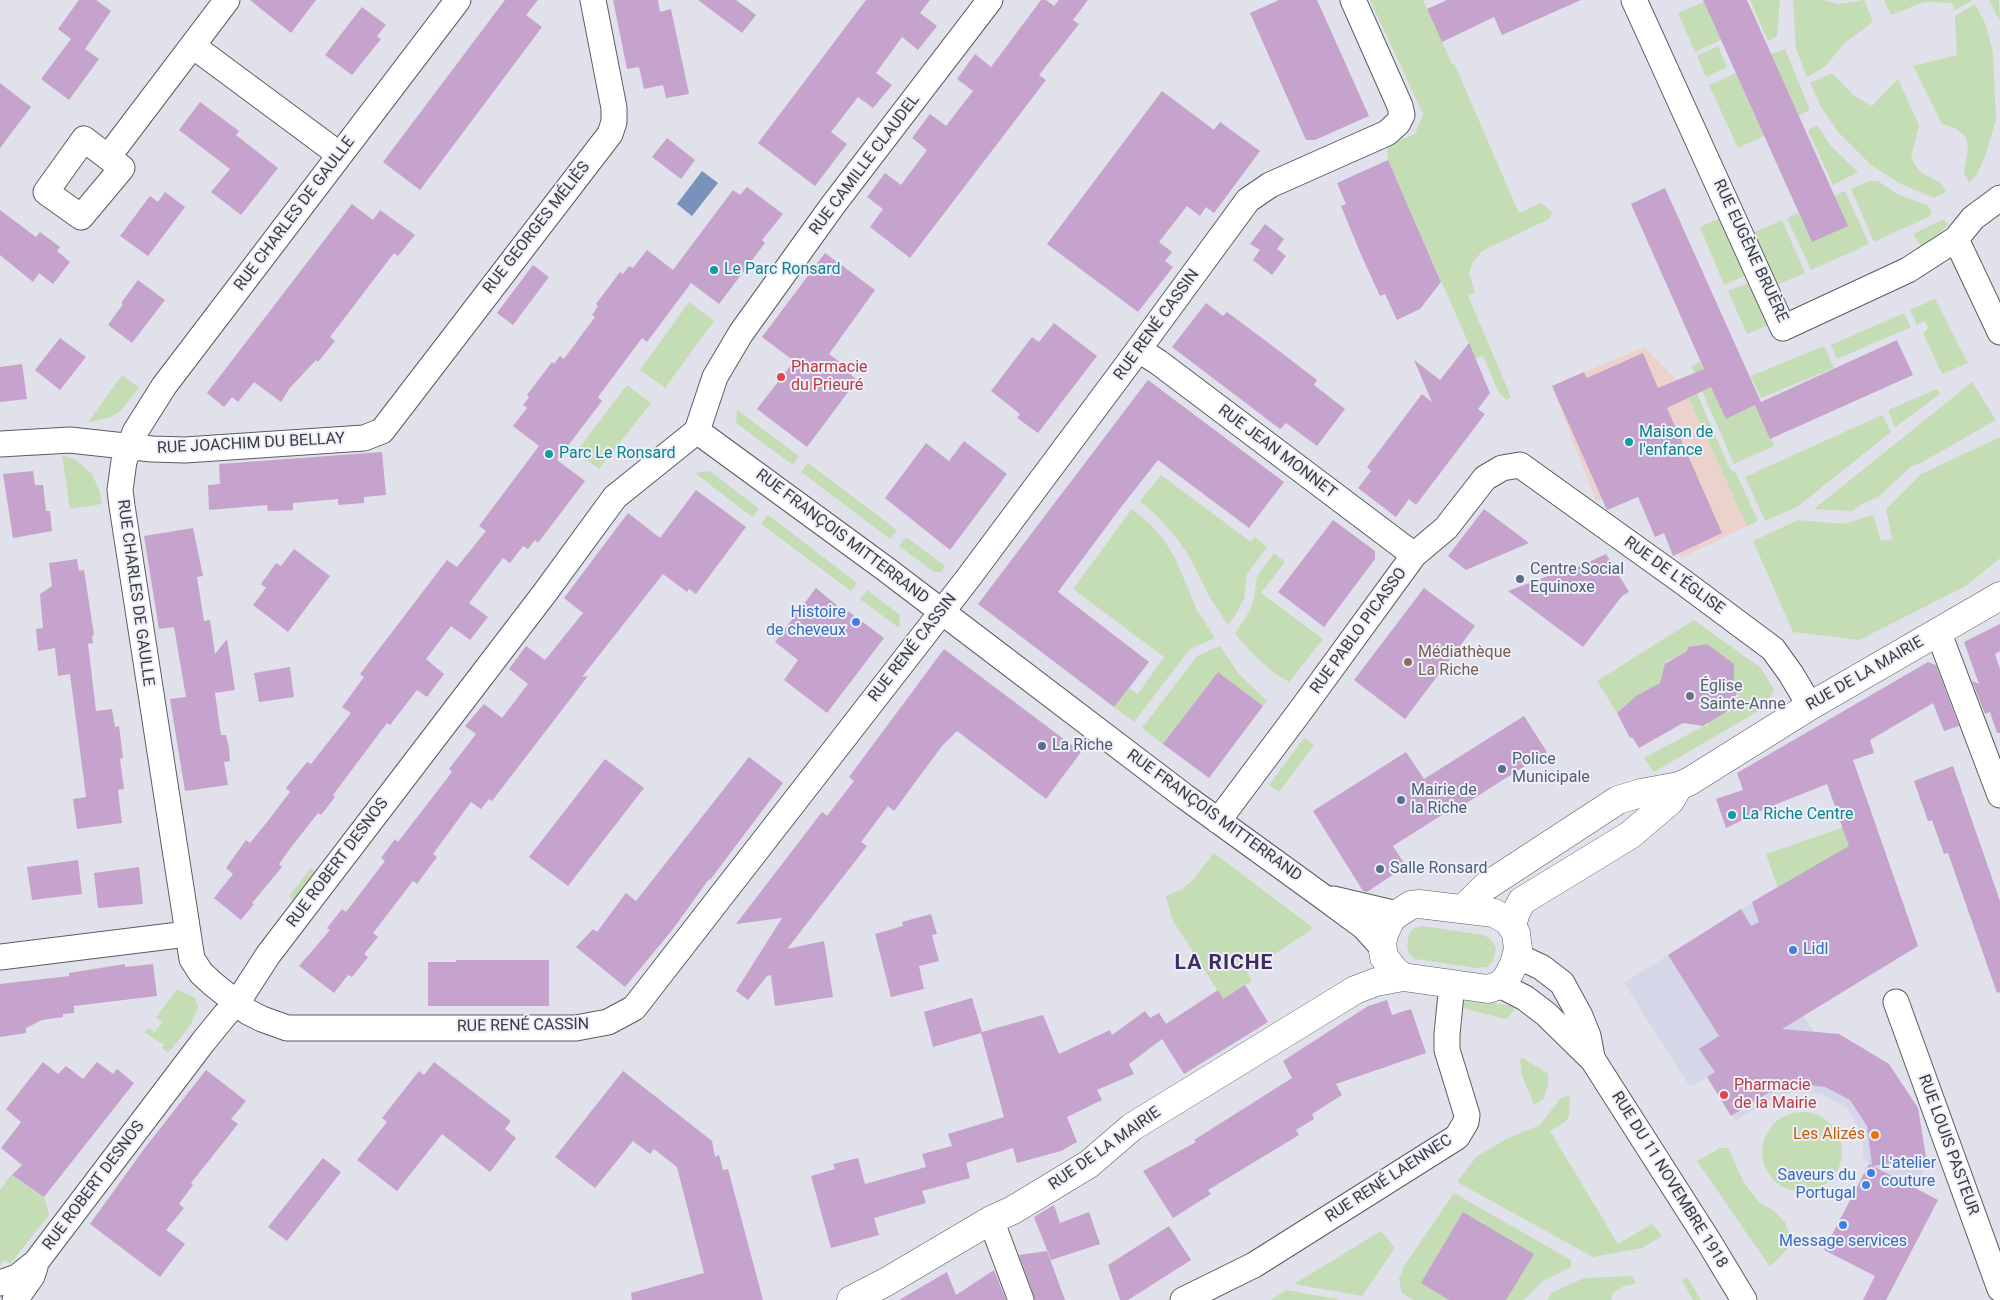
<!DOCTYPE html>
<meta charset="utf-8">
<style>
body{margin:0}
canvas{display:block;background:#e0e1eb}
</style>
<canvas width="2000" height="1300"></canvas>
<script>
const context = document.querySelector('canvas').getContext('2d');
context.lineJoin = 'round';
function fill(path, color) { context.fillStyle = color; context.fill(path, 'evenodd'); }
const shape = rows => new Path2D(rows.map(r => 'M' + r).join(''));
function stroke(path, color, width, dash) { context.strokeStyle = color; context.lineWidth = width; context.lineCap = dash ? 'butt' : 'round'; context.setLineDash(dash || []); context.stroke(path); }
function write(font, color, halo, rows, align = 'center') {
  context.font = font + ' Roboto,sans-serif'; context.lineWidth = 4; context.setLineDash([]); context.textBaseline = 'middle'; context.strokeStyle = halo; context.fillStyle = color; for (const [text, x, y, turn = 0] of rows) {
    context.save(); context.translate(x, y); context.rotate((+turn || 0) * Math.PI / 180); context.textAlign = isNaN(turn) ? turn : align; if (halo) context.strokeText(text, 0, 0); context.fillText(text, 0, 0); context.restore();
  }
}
fill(shape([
 [1777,887,1777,889,1918,946,1803,1016,1814,1032,1839,1034,1889,1064,1926,1157,1920,1183,1906,1183,1862,1159,1864,1155,1859,1129,1846,1107,1821,1094,1795,1091,1767,1102,1735,1121,1707,1077,1690,1087,1624,983]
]), '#d5d7e8');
fill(shape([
 [1644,347,1683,386,1747,526,1681,558,1671,529,1634,484,1596,501,1552,386]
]), '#ebd2ca');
fill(shape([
 [1370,0,1423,0,1452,64,1454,63,1519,213,1541,203,1552,212,1549,219,1482,251,1472,264,1469,274,1475,292,1468,296,1511,397,1507,400,1499,393,1483,356,1475,358,1388,160,1387,146,1415,134,1423,114],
 [1750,0,1780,0,1777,36,1768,41],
 [1793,0,1822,0,1839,4,1864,0,1873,22,1843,44,1826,66,1807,77,1796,49],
 [1884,0,1973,0,1955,10,1951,3,1924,2,1891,15],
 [1989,0,1999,0,2000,21],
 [1704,2,1721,40,1695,52,1678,13],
 [1975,4,1986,25,1993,52,1996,120,1985,156,1977,174,1969,183,1964,173,1968,150,1966,137,1955,128,1942,124,1913,66,1957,55,1955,16],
 [1718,46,1727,67,1706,77,1697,56],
 [1785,49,1810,110,1798,116,1771,54],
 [1736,73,1764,136,1738,148,1709,85],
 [1832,73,1853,95,1872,106,1898,79,1919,125,1911,158,1920,172,1941,183,1946,192,1934,198,1901,184,1871,165,1839,133,1821,107,1810,83],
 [1817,125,1831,146,1858,172,1833,185,1808,130],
 [1870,181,1878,181,1897,194,1928,206,1932,211,1930,216,1874,242,1851,189],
 [1845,191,1869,244,1811,270,1787,218,1798,213,1812,242,1847,226,1834,196],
 [1725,216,1749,274,1724,285,1700,227],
 [1944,219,1948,225,1923,249,1913,234],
 [1782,220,1805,273,1772,287,1750,234],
 [1753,281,1771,324,1747,334,1728,291],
 [1935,299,1968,363,1942,374,1923,333,1928,328,1925,321,1917,325,1910,310],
 [689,302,714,321,665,388,640,370],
 [1904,313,1911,327,1837,359,1831,345],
 [1824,346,1834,368,1761,398,1751,376],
 [1700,362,1726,419,1755,405,1774,446,1734,464,1691,366],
 [122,375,139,388,120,411,111,417,88,422],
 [1972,382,1996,420,1919,464,1913,465,1878,497,1860,505,1853,511,1814,509],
 [627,385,651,403,599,469,576,452],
 [1683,386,1694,387,1730,469,1736,473,1758,521,1747,526],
 [1937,389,1940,392,1940,394,1895,427,1888,410],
 [737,410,799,456,793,465,736,423],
 [1882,415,1891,432,1797,507,1765,521,1745,477],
 [2000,437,2000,558,1966,586,1859,640,1793,632,1753,541,1798,520,1844,524,1873,515,1881,541,1892,539,1886,509,1921,474],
 [62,455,76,460,91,473,99,489,102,504,70,509],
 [808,463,897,530,890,539,801,472],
 [710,471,759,509,752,517,695,473],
 [1161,475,1251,542,1255,537,1267,547,1247,574,1244,599,1236,614,1228,625,1209,596,1189,556,1175,536,1158,517,1140,501],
 [1132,509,1150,524,1164,540,1175,558,1197,610,1215,638,1190,649,1134,722,1114,707,1129,688,1138,694,1164,657,1073,589],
 [768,515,857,583,851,591,761,524],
 [906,537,945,566,941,572,934,572,899,546],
 [1274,553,1285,562,1261,593,1323,639,1289,682,1277,675,1257,658,1235,634,1250,610,1254,598,1257,576],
 [867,590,900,615,899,628,860,599],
 [1694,620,1761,668,1774,690,1762,709,1654,772,1644,758,1704,726,1708,726,1708,723,1725,712,1729,713,1730,711,1727,710,1735,696,1736,698,1739,696,1730,681,1734,670,1716,658,1707,644,1688,647,1687,651,1671,660,1666,660,1666,663,1669,664,1662,682,1627,704,1617,713,1597,681],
 [1220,646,1239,674,1267,701,1263,706,1218,672,1163,744,1142,728,1197,656],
 [1304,738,1314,745,1279,792,1269,785],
 [1873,817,1877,829,1778,889,1766,854],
 [1214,853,1312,927,1311,930,1247,972,1252,981,1223,999,1172,919,1166,896,1182,889,1191,882],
 [311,868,316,872,295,901,289,896],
 [1422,926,1483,935,1491,939,1496,948,1493,961,1487,967,1477,968,1415,959,1409,954,1407,946,1409,934,1414,928],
 [177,989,195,998,198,1008,190,1026,168,1053,162,1048,164,1045,144,1032,149,1028,155,1032,162,1022,156,1017],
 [1465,999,1516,1006,1509,1017,1505,1019,1459,1007,1461,1001],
 [1522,1057,1548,1074,1548,1085,1543,1100,1534,1104,1522,1076,1520,1061],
 [1570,1095,1569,1117,1565,1122,1550,1131,1618,1244,1652,1224,1662,1236,1642,1248,1593,1257,1457,1182,1476,1157,1508,1138,1540,1125,1560,1099],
 '1762 1152a40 40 0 1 1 80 0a40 40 0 1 1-80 0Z',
 [1720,1148,1728,1148,1744,1183,1759,1202,1774,1211,1785,1222,1790,1236,1788,1248,1770,1267,1697,1161],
 [11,1175,44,1197,49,1215,10,1264,4,1260,0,1265,0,1190],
 [1454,1193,1571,1260,1571,1267,1543,1281,1524,1300,1413,1300,1402,1293,1399,1279,1404,1266],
 [1381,1231,1395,1248,1362,1296,1294,1284],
 [1633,1276,1636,1284,1624,1286,1613,1293,1611,1300,1547,1300,1553,1292,1584,1278],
 [1687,1277,1701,1300,1693,1300,1682,1280],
 [1286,1290,1341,1300,1271,1300]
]), '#c4ddb4');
fill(shape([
 [702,171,718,183,692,216,677,204]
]), '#7992bb');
fill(shape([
 [79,0,96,0,111,11,85,49,99,59,69,100,41,79,71,39,58,29],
 [250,0,316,0,291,33],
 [505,0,538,0,526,15,542,27,420,190,383,162],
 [613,0,658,0,660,12,671,9,689,94,666,98,663,85,644,89,639,67,627,69],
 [698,0,736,0,756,15,742,33],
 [866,0,930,0,920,13,937,26,918,50,902,37,876,73,892,85,873,108,858,97,831,132,847,144,815,186,758,143],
 [1041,0,1046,0,1054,6,1059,0,1088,0,1073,20,1079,24,1039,75,1046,80,910,258,870,227,883,209,867,197,885,173,901,185,927,150,912,138,930,114,946,126,973,91,957,79,975,54,991,67],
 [1279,0,1317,0,1369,116,1315,140,1306,140,1250,13],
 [1447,0,1581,0,1502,35,1494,17,1442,42,1427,9],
 [1703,0,1747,0,1848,226,1812,242],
 [362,7,386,25,377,36,381,39,352,75,325,55],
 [0,83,31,107,0,148],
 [1162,91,1214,130,1220,122,1260,151,1214,213,1206,207,1200,216,1187,206,1159,242,1172,252,1165,261,1173,267,1138,312,1047,244],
 [200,102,239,131,236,135,278,168,241,215,211,192,230,169,179,130],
 [667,138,695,160,681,179,652,157],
 [1388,160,1441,282,1420,309,1397,320,1385,294,1380,296,1362,257,1341,206,1346,204,1337,183],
 [747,187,783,214,762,240,765,243,719,304,691,283,647,342,642,338,598,397,602,401,557,460,585,481,538,543,535,540,528,549,523,546,510,563,503,558,469,603,488,617,470,640,451,626,426,659,444,674,427,697,417,690,390,725,387,723,333,795,335,797,321,815,318,813,292,846,279,864,282,867,252,903,254,904,241,920,214,898,233,874,226,868,246,840,250,843,271,817,290,792,286,788,307,762,311,764,351,713,342,707,364,677,360,674,447,560,457,567,486,531,479,526,539,446,513,426,527,408,523,405,529,397,527,395,552,362,554,364,560,356,564,359,595,317,592,315,598,306,596,304,620,272,623,274,629,266,633,268,647,250,673,270,733,190,740,195],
 [1665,188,1761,402,1897,340,1913,375,1770,439,1755,405,1726,419,1711,387,1667,408,1722,533,1673,556,1664,533,1655,537,1638,497,1607,510,1552,386,1584,372,1587,378,1643,353,1658,388,1704,369,1631,204],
 [165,192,185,207,148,256,120,236,150,196,158,202],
 [352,204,373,220,380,210,415,235,398,256,394,253,330,337,335,341,318,362,316,360,289,389,281,402,254,382,238,402,232,397,224,407,207,393],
 [0,210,36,237,40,232,60,247,57,251,70,262,53,284,39,273,33,282,0,255],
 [1265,224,1284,239,1277,249,1286,256,1272,275,1253,260,1260,250,1250,244],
 [825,253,875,290,829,354,853,372,851,375,857,380,807,447,757,409,794,361,762,337],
 [533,265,549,277,513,325,497,313],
 [138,280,165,300,132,343,108,325,123,304,121,303],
 [1206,303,1223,316,1227,312,1274,347,1317,380,1314,385,1345,409,1317,446,1286,423,1280,429,1172,347],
 [1054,323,1097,356,1038,433,1017,418,1020,414,991,391,1032,337,1039,342],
 [60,338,86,357,60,390,35,370],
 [1469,343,1490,393,1478,409,1485,414,1416,505,1409,499,1396,517,1358,488,1371,471,1367,467,1422,394,1432,402,1414,360,1440,380],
 [22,364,27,399,0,402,0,367],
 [1148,380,1284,482,1249,528,1158,460,1118,511,1058,592,1149,662,1114,707,978,604],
 [964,441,1007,474,950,550,885,498,926,443,949,461],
 [382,452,386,495,364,497,364,503,338,505,338,499,293,503,293,510,268,511,267,505,209,510,208,485,220,484,219,464],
 [33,471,35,485,43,485,46,511,50,511,52,531,13,538,3,474],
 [696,490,746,527,696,594,689,589,687,592,663,574,582,677,588,676,492,801,489,799,481,809,471,802,433,854,437,857,417,884,413,881,373,933,378,937,364,954,368,957,352,977,348,975,334,993,299,966,330,930,327,928,342,909,346,912,385,861,381,858,395,839,398,842,452,772,449,769,476,734,465,726,484,704,502,718,528,684,509,669,526,646,545,660,583,613,564,598,628,513,660,538],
 [1484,509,1529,543,1466,570,1448,556],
 [1333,520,1375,551,1375,559,1324,627,1278,592],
 [193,528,203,576,197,577,204,621,210,620,215,654,227,639,235,690,215,693,221,735,226,735,229,748,230,761,224,762,228,785,185,791,170,699,186,697,174,627,159,629,144,536],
 [294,549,330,576,288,632,253,605,266,588,261,584,269,573,276,563,281,566],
 [1606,554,1629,592,1622,596,1583,647,1508,591,1564,570,1567,572],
 [77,559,79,571,84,570,94,635,92,636,93,643,88,644,96,711,112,709,115,727,119,726,123,758,120,759,124,789,118,790,122,823,77,829,73,799,86,797,70,674,58,676,55,648,38,651,36,629,43,628,40,594,52,586,49,563],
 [816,588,846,613,848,611,884,638,827,713,784,680,798,660,775,642],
 [1424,588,1475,626,1405,719,1354,680],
 [2000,624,2000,651,1995,654,2000,669,2000,733,1997,733,1990,712,1985,714,1972,681,1979,684,1964,642],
 [1707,644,1734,664,1734,688,1737,693,1731,709,1703,726,1683,723,1639,748,1632,737,1630,738,1617,713,1636,696,1660,683,1665,664,1687,651,1688,647],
 [944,649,1081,752,1046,799,957,731,942,746,894,811,888,806,861,842,867,846,787,949,824,941,833,997,775,1006,771,975,767,976,748,1000,736,991,782,918,736,924,822,812,827,816,854,781,849,777],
 [1928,662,1936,665,1959,726,1944,731,1933,703,1870,740,1874,753,1853,760,1918,946,1782,1029,1839,1034,1889,1064,1918,1108,1926,1157,1873,1166,1938,1200,1886,1300,1863,1300,1875,1276,1824,1250,1869,1164,1872,1165,1867,1126,1850,1100,1825,1087,1796,1083,1766,1094,1731,1116,1707,1077,1715,1072,1699,1049,1719,1036,1668,955,1741,909,1751,926,1759,922,1752,902,1849,846,1827,784,1767,808,1726,828,1716,799,1743,790,1737,773],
 [290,667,294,697,259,702,254,673],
 [1218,672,1263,706,1209,778,1163,744],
 [1524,716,1547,752,1446,816,1445,813,1393,846,1406,866,1367,892,1363,891,1313,811,1406,752,1424,779],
 [749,757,783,783,710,880,709,879,673,929,625,987,576,947,593,929,597,932,626,893,636,901],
 [605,759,644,788,568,886,529,857],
 [1953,766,2000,901,2000,992,1997,993,1948,853,1944,854,1932,820,1928,821,1914,781],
 [78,860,82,894,32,900,27,867],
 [139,867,143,904,98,908,94,873],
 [931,914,937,934,932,935,939,961,919,966,924,989,891,997,875,934,903,926,902,922],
 [456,960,549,960,549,1006,428,1006,428,962,456,962],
 [125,964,125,967,153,964,157,996,74,1006,74,1013,63,1014,63,1017,42,1020,26,1028,26,1033,0,1037,0,984,69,976,69,973],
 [1245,985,1268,1022,1184,1074,1162,1039,1129,1064,1134,1074,1097,1090,1102,1100,1067,1117,1077,1142,1061,1151,1017,1163,1013,1148,966,1163,970,1178,922,1191,926,1203,874,1218,879,1235,831,1248,811,1176,835,1169,833,1164,858,1158,865,1184,926,1167,922,1154,952,1146,948,1134,1004,1117,981,1033,933,1047,924,1012,972,998,982,1032,1043,1015,1059,1054,1110,1030,1112,1035,1145,1011,1150,1018,1159,1013,1166,1024,1218,990,1223,999],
 [1387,1000,1392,1015,1411,1009,1426,1053,1336,1084,1342,1095,1312,1114,1314,1119,1296,1130,1299,1135,1208,1190,1211,1194,1173,1218,1143,1171,1196,1142,1194,1140,1292,1078,1283,1061,1368,1006],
 [43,1062,58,1074,66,1066,83,1079,97,1062,113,1074,117,1069,134,1083,44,1197,12,1175,22,1165,1,1148,21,1122,6,1109],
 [434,1062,511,1121,505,1129,516,1138,490,1172,442,1134,397,1191,357,1160,387,1122,382,1118,419,1071,424,1075],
 [206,1070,246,1101,231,1119,238,1124,191,1183,193,1185,179,1204,184,1208,166,1230,185,1244,160,1277,90,1224,144,1149],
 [623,1071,712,1141,715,1157,719,1155,723,1170,728,1169,763,1300,632,1300,631,1293,704,1273,677,1167,654,1149,650,1154,633,1141,595,1188,555,1157],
 [323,1158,341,1172,287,1241,268,1227],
 [1054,1205,1060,1223,1089,1212,1100,1244,1051,1260,1034,1217],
 [1463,1212,1534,1254,1506,1300,1449,1300,1421,1283],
 [1169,1226,1191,1260,1128,1300,1120,1300,1108,1265],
 [1047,1251,1065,1300,1035,1300,1019,1255],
 [994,1270,1006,1300,899,1300,947,1272,956,1295]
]), '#c5a3cc');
const minor = shape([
 [458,0,164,386,135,432,124,461,120,490,122,506,192,959,201,973,213,984,248,1012,262,1019,287,1028,576,1028,608,1022,634,1008,969,577,1130,361,1248,200,1270,185,1387,133,1398,123,1402,115,1400,106,1353,0],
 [1634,0,1783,328,1908,270,1956,239,1973,218,2000,198],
 [193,46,340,155],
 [84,139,122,168,81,217,46,192,84,139],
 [108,157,227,0],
 [1956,239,2000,332],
 [1139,350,1158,362,1414,555],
 [697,431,887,570,1184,796,1322,896,1364,927,1382,947],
 [0,444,70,440,152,449,185,450,364,438,382,431,610,134,614,122,614,108,593,0],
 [1938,631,2000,795],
 [1218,821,1301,710,1414,555,1446,528,1485,478,1502,468,1520,465,1683,582,1773,649,1791,674,1810,706],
 [1333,899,1397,914],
 [1517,956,1541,967,1562,983,1580,1016,1588,1036,1592,1057],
 [0,957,187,934],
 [1500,985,1525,998,1546,1014,1593,1060,1709,1242,1744,1300],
 [1896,1002,2000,1289],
 [991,1220,1021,1300],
 [0,1283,17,1277,36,1262,203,1042,225,1015,237,1003,268,955,544,594,615,497,697,431,715,377,741,333,833,205,990,0],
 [15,1300,32,1276,35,1267],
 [1183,1300,1254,1265,1457,1137,1466,1122,1467,1115,1447,1050,1447,1034,1452,984]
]);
const tertiary = shape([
 [1419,904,1494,913,1508,921,1516,933,1518,949,1514,964,1506,979,1500,985,1488,989,1403,977,1395,971,1384,957,1382,944,1384,934,1391,919,1397,914,1411,905,1419,904],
 [1463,909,1485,887,1618,800,1641,793,1679,786,1690,781,1810,706,2000,596],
 [1512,926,1516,912,1522,901,1630,835,1670,801,1679,786],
 [851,1300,886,1282,991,1220,1013,1210,1089,1164,1132,1127,1355,990,1376,982,1403,977]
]);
stroke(minor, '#5a5b64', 27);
stroke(tertiary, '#5a5b64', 29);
stroke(minor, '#fff', 25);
stroke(tertiary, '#fff', 28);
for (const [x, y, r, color] of [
 [714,270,5,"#0f9aa8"],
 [781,377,5,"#e0444e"],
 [1629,442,5,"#0f9aa8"],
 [549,454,5,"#0f9aa8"],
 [1520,579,5,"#5c6f8a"],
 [856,622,5,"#3f7fe0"],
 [1408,662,5,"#8d6e63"],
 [1690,696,5,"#6b7280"],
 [1042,746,5,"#5c6f8a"],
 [1502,769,5,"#5c6f8a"],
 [1401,800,5,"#5c6f8a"],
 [1732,815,5,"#0f9aa8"],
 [1380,869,5,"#5c6f8a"],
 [1793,950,5,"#3f7fe0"],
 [1724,1095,5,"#e0444e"],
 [1875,1135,5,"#e8710a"],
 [1871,1173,5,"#3f7fe0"],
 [1866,1185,5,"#3f7fe0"],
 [1843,1225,5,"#3f7fe0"]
]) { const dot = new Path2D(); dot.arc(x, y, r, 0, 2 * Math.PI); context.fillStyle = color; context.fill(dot); stroke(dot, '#edeff9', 2); }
write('16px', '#3b3c40', '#edeff9', [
 ["RUE CAMILLE CLAUDEL",865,165,-53],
 ["RUE CHARLES DE GAULLE",295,214,-53],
 ["RUE GEORGES MÉLIÈS",537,228,-52],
 ["RUE EUGÈNE BRUÈRE",1750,251,65],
 ["RUE RENÉ CASSIN",1157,325,-54],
 ["RUE JOACHIM DU BELLAY",251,444,-3],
 ["RUE JEAN MONNET",1277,452,37],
 ["RUE FRANÇOIS MITTERRAND",842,537,37],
 ["RUE DE L'ÉGLISE",1674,576,36],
 ["RUE CHARLES DE GAULLE",135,593,82],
 ["RUE PABLO PICASSO",1359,631,-54],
 ["RUE RENÉ CASSIN",913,648,-52],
 ["RUE DE LA MAIRIE",1865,674,-30],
 ["RUE FRANÇOIS MITTERRAND",1214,816,36],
 ["RUE ROBERT DESNOS",338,863,-53],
 ["RUE RENÉ CASSIN",523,1026,-1],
 ["RUE LOUIS PASTEUR",1948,1145,70],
 ["RUE DE LA MAIRIE",1105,1149,-35],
 ["RUE RENÉ LAENNEC",1389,1179,-33],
 ["RUE DU 11 NOVEMBRE 1918",1669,1180,58],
 ["RUE ROBERT DESNOS",94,1186,-53]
]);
write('16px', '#0d838f', '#edeff9', [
 ["Le Parc Ronsard",724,270],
 ["Maison de",1639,433],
 ["l'enfance",1639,451],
 ["Parc Le Ronsard",559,454],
 ["La Riche Centre",1742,815]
], 'left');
write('16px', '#be3a42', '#edeff9', [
 ["Pharmacie",791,368],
 ["du Prieuré",791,386],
 ["Pharmacie",1734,1086],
 ["de la Mairie",1734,1104]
], 'left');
write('16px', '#4e5e75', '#edeff9', [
 ["Centre Social",1530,570],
 ["Equinoxe",1530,588],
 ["La Riche",1052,746],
 ["Police",1512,760],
 ["Municipale",1512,778],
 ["Mairie de",1411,791],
 ["la Riche",1411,809],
 ["Salle Ronsard",1390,869]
], 'left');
write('16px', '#366cbe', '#edeff9', [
 ["Histoire",846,613],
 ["de cheveux",846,631],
 ["Lidl",1803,950,"left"],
 ["L'atelier",1881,1164,"left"],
 ["couture",1881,1182,"left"],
 ["Saveurs du",1856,1176],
 ["Portugal",1856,1194],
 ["Message services",1843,1242,"center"]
], 'right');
write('16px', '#785e54', '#edeff9', [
 ["Médiathèque",1418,653],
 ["La Riche",1418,671]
], 'left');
write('16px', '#5b616d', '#edeff9', [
 ["Église",1700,687],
 ["Sainte-Anne",1700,705]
], 'left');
write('16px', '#c56008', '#edeff9', [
 ["Les Alizés",1865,1135]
], 'right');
context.letterSpacing = '1px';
write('bold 21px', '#412a64', '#edeff9', [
 ["LA RICHE",1224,964]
]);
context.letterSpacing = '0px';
</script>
